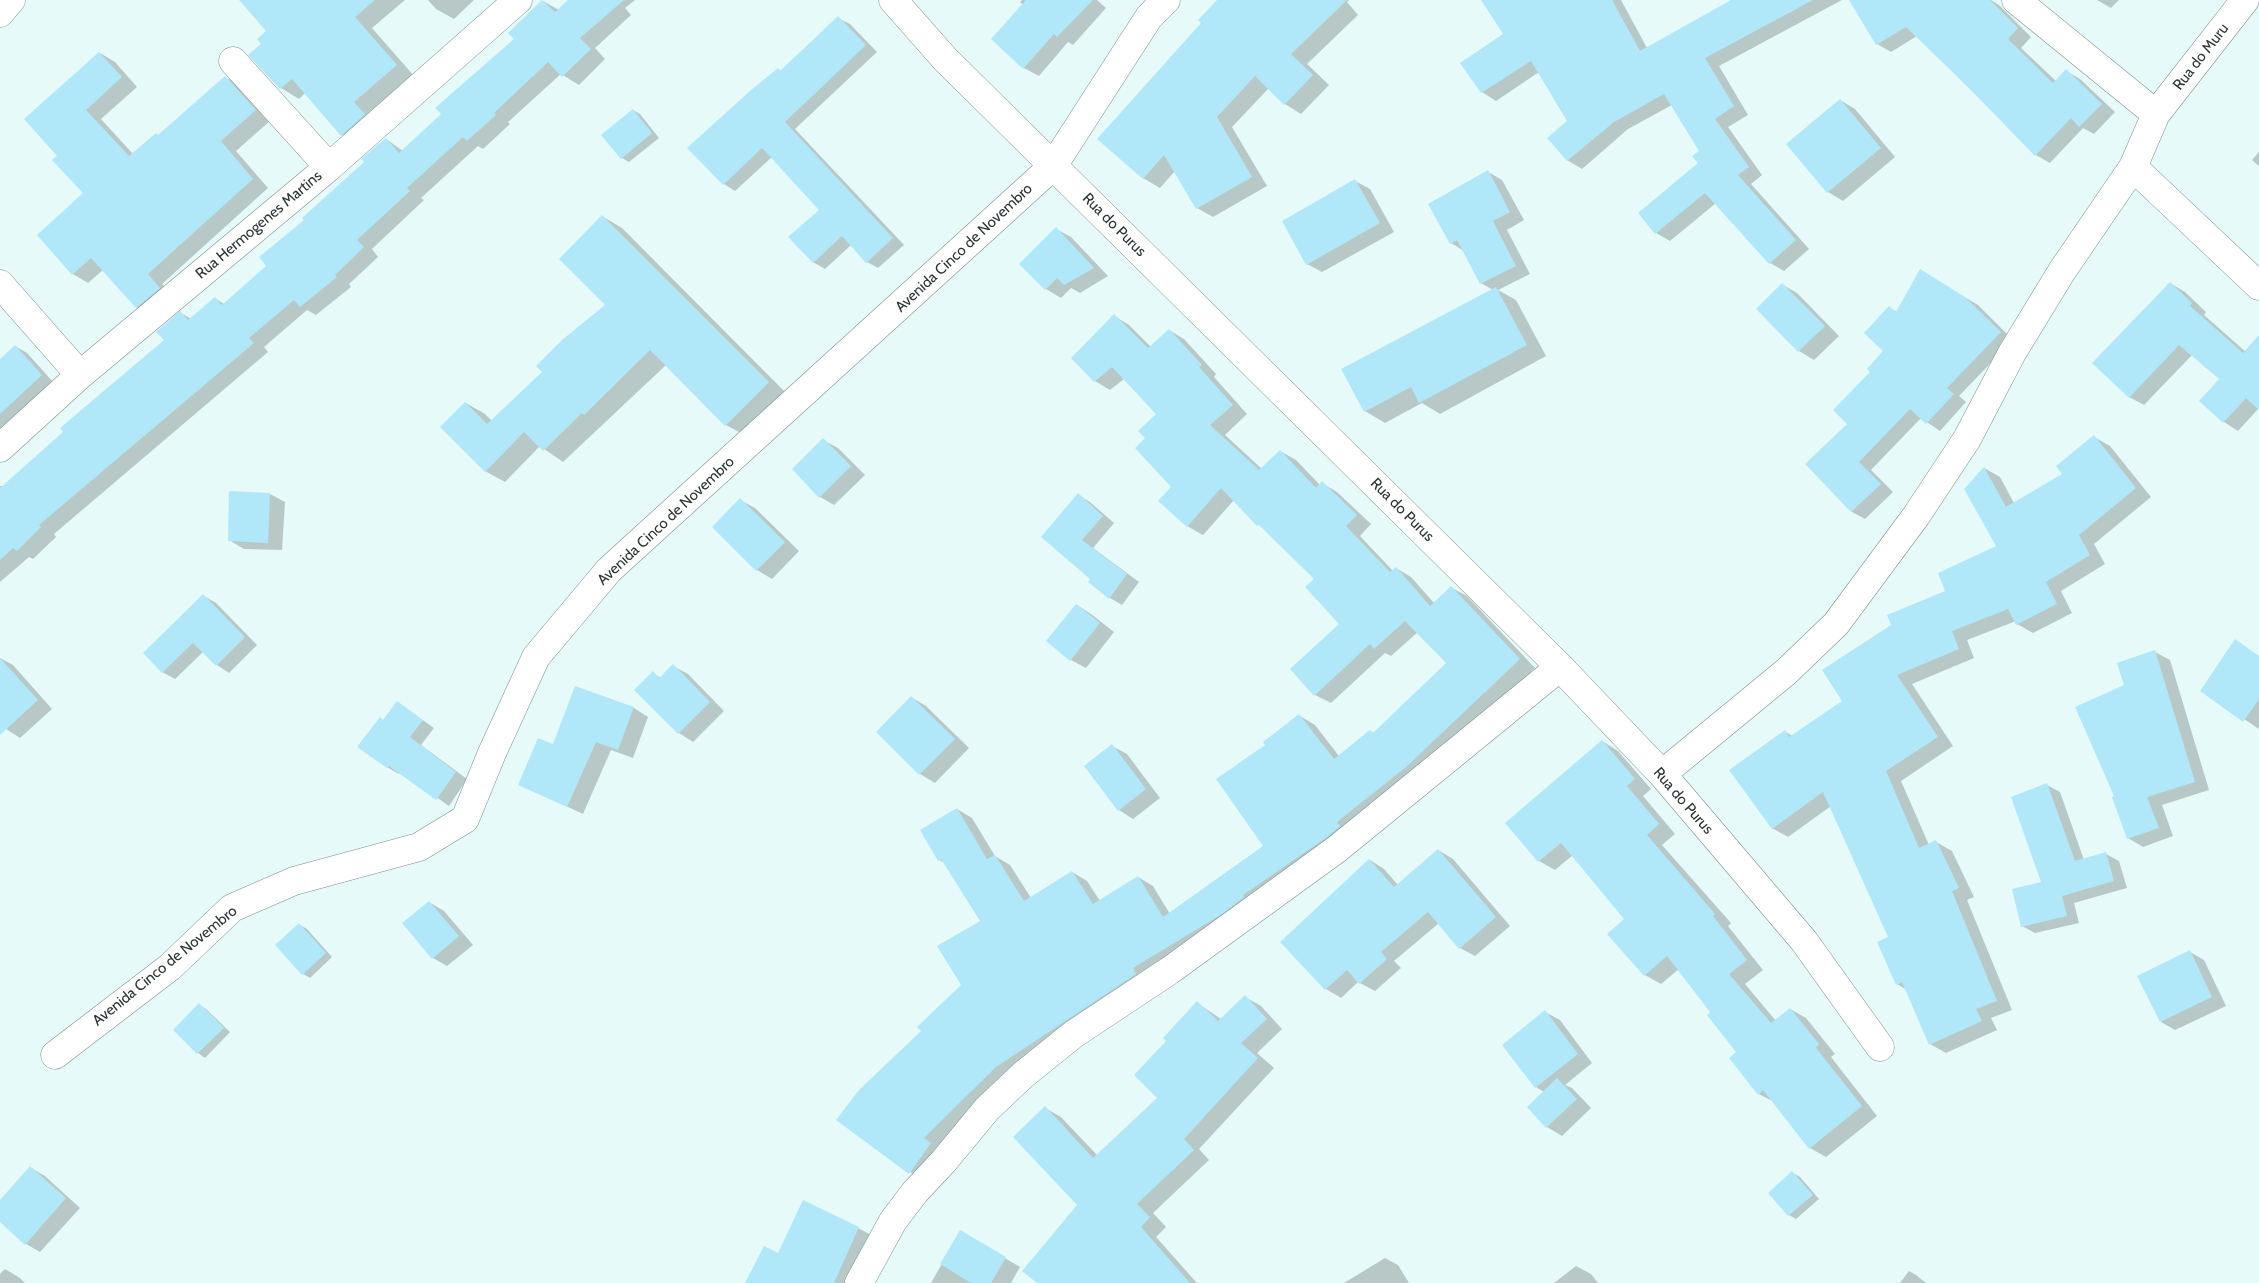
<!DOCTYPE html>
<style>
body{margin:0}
canvas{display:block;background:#e5faf9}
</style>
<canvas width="2259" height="1283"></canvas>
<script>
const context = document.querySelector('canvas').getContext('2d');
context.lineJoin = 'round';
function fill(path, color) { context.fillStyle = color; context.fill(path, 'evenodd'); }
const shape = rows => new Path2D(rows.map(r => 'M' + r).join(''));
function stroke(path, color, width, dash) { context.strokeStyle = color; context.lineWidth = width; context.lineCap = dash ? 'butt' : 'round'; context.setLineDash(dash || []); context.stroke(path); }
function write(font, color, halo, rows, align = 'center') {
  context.font = font + ' Cabin,sans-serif'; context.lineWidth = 4.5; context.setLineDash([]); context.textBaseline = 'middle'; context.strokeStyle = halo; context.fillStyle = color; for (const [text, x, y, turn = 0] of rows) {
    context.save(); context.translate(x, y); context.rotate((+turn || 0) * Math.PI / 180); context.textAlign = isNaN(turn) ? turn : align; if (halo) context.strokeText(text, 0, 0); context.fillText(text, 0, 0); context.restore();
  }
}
fill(shape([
 [241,0,405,0,372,28,414,76,360,145,342,135,305,93,299,99,281,88,263,44,268,31],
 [428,0,474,0,454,19,436,9],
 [570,0,635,0,625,8,631,15,595,48,605,59,579,85,561,74,508,122,510,124,483,149,478,146,421,198,424,200,372,249,378,257,349,284,351,287,316,315,307,310,264,347,268,352,54,534,56,537,33,559,29,557,0,582,0,486,4,486,166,340,181,313,191,319,215,298,224,304,268,266,306,220,366,162,386,139,403,151,443,114,515,39,543,1,559,10],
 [1022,0,1097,0,1106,8,1073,45,1068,42,1039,76,1024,68,1023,5,1020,2],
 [1219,0,1349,0,1347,2,1358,15,1307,64,1329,85,1301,114,1285,104,1269,88,1232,127,1267,186,1213,217,1197,208,1175,171,1160,188,1143,178,1203,23],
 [1483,0,1621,0,1647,48,1748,0,1842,0,1719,66,1748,115,1728,127,1762,175,1751,184,1809,249,1784,271,1770,263,1716,203,1670,241,1656,233,1699,163,1701,151,1672,105,1628,129,1582,169,1567,160,1569,121,1539,72,1496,101,1482,92,1462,63,1505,35],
 [1850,0,1991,0,1999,5,2031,37,2021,48,2056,81,2066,71,2080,79,2115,112,2094,134,2083,128,2050,163,2036,155,1917,36,1891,52,1877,44],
 [2097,0,2119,0,2111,8],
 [838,18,850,24,877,52,795,129,904,245,878,268,867,262,851,245,825,269,813,262,821,210,772,157,735,191,724,184,779,70,781,71],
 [100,53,115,62,137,87,101,119,133,154,159,136,225,77,241,86,271,120,236,151,268,188,162,284,174,297,152,316,136,307,103,270,88,283,73,274,85,194,58,156],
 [1840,100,1855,109,1895,157,1843,201,1828,192],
 [633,110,640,114,659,138,629,162,622,158],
 [2259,152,2259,166,2252,160],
 [1488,172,1502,180,1524,220,1507,230,1530,274,1498,290,1516,300,1546,356,1440,414,1422,403,1385,423,1365,411,1493,290,1481,283,1464,251,1451,243,1430,204],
 [1355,181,1370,189,1394,232,1322,272,1307,264],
 [602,216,622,228,787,394,746,436,726,425,666,365,563,462,540,446,505,482,485,471,466,403,485,414,492,421,543,372,607,305],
 [1056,229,1071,237,1108,276,1080,293,1071,288,1061,298,1046,289,1021,264],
 [1920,271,1978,305,2013,340,1959,396,1966,402,1940,431,1921,418,1871,470,1893,492,1865,519,1852,512,1807,464,1849,424,1871,372,1885,351,1890,308,1897,312],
 [2170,283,2185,292,2206,312,2204,315,2246,352,2259,350,2259,408,2238,431,2224,422,2221,379,2192,355,2144,405,2129,397],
 [1783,285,1797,293,1839,336,1814,360,1799,351,1758,309],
 [1114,316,1129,325,1151,347,1169,330,1184,339,1216,374,1214,377,1247,414,1225,435,1262,469,1280,451,1296,460,1320,485,1322,483,1337,492,1371,524,1360,536,1393,571,1396,568,1411,577,1435,604,1452,588,1467,596,1535,668,1422,775,1011,1076,925,1181,910,1172,923,1031,963,985,982,921,945,863,939,860,957,809,972,818,995,856,1010,865,1031,898,1072,872,1087,881,1100,901,1138,877,1153,886,1170,914,1264,846,1267,745,1300,716,1315,725,1339,756,1370,731,1374,734,1447,663,1418,632,1391,656,1385,653,1331,703,1315,695,1341,624,1316,579,1234,500,1203,535,1187,526,1173,487,1147,438,1157,415,1124,379,1110,390,1095,381,1073,358],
 [15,346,27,353,54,383,0,431,0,360],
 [2094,437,2110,446,2151,497,2094,544,2105,564,2061,591,2072,613,2033,633,2017,624,2016,621,1967,640,1974,658,1912,684,1953,746,1901,781,1929,845,1936,842,1952,851,1974,897,1967,900,2012,1010,1991,1018,1997,1030,1946,1053,1930,1044,1907,990,1897,984,1890,937,1831,806,1788,837,1772,828,1785,732,1793,736,1844,702,1947,591,1998,547,1984,468,2000,477,2014,503,2064,474],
 [823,440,838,448,865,475,834,505,820,497],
 [270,494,285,502,282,550,244,549,229,540],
 [1078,495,1090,502,1114,523,1093,548,1139,582,1122,605,1110,598,1092,579,1043,537],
 [740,500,755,508,799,551,772,579,757,570,714,527],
 [204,596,216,603,257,645,229,673,217,665,203,652,175,679,162,672],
 [1077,605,1091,614,1114,632,1086,668,1071,660],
 [2236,641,2259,656,2259,729,2202,691],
 [2155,652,2170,660,2209,790,2162,805,2173,836,2143,847,2128,838,2116,797,2126,686],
 [0,658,13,665,52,709,20,738,6,729,0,723],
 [673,666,688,674,724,711,693,742,679,733,636,690,653,673,661,678],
 [911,697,926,706,969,748,935,783,920,774,878,732],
 [397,702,434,728,421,745,467,779,449,806,400,772,399,774,387,767,384,721],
 [634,708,648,717,633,758,611,750,583,814,519,784,554,746],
 [1602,741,1618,751,1651,789,1643,796,1675,834,1662,845,1731,923,1728,926,1763,970,1745,984,1776,1021,1790,1009,1806,1018,1835,1054,1831,1057,1877,1116,1826,1157,1810,1148,1774,1102,1759,1094,1738,1052,1712,1012,1679,969,1661,984,1645,975,1609,934,1626,919,1573,855,1555,870,1539,861],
 [1112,746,1127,754,1160,798,1133,819,1119,810],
 [2047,785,2060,792,2084,860,2106,854,2119,861,2127,888,2074,903,2079,923,2035,933,2022,926,2043,883],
 [1438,850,1453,859,1510,926,1475,956,1460,948,1439,923,1394,961,1401,968,1375,991,1358,982,1341,998,1326,989,1282,942,1370,860,1384,869,1398,885],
 [429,902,444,911,473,945,447,966,433,958],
 [300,925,307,929,332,957,310,978,303,974,277,945],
 [2190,952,2204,960,2226,1006,2175,1030,2161,1022],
 [1245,997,1261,1006,1282,1029,1257,1053,1274,1068,1199,1149,1209,1160,1153,1213,1166,1227,1156,1237,1197,1283,1039,1283,1079,1205,1045,1108,1061,1117,1097,1155,1159,1098,1168,1041,1197,1003,1221,1019],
 [199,1005,206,1009,230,1032,205,1058,198,1053,174,1030],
 [1545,1012,1560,1020,1592,1063,1565,1085,1572,1088,1591,1108,1562,1136,1547,1127,1529,1107,1544,1092,1536,1087,1503,1045],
 [31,1168,45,1176,80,1208,40,1252,26,1244,0,1221,0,1202],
 [1793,1173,1800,1177,1819,1199,1796,1219,1789,1215,1770,1193],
 [858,1228,873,1236,851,1283,746,1283,778,1255],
 [960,1232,1020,1267,1011,1283,931,1283],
 [1385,1258,1398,1265,1409,1283,1344,1283],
 [1576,1266,1591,1274,1598,1283,1554,1283],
 [5,1269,20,1278,25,1283,0,1283,0,1274],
 [1909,1271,1916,1275,1926,1283,1900,1283]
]), '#0003');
fill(shape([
 [239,0,375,0,355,17,397,65,354,102,365,114,341,136,292,79,280,89,248,55,261,44,257,39,266,31],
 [542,0,555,12,568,0,624,0,580,38,591,49,562,77,548,62,494,113,496,115,467,141,463,137,407,188,410,191,357,240,364,247,335,275,337,277,300,307,294,300,249,338,254,343,39,525,41,527,17,551,13,548,0,560,0,488,63,432,60,428,164,340,156,332,180,311,188,320,215,297,222,305,266,266,259,257,304,220,302,218,364,162,361,159,386,138,399,153,441,114,435,108,514,39,508,33],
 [1026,0,1093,0,1057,37,1054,34,1023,69,991,39],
 [1217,0,1347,0,1291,54,1313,75,1284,105,1255,76,1217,117,1252,177,1196,209,1164,155,1143,179,1097,139,1201,23,1198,20],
 [1481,0,1612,0,1640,51,1731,0,1813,0,1705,58,1734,106,1715,119,1749,167,1738,175,1796,240,1769,264,1705,193,1655,234,1638,213,1698,163,1692,156,1699,151,1664,94,1614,122,1567,161,1547,138,1567,121,1531,61,1481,93,1460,63,1503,34],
 [1849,0,1990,0,2018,28,2008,39,2053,83,2066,69,2102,104,2079,127,2071,118,2035,156,1972,91,1906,27,1876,45],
 [838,16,866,45,785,122,893,238,866,263,842,236,813,263,788,237,819,210,762,148,723,185,687,148,751,90,778,68,780,71],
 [99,52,122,77,86,110,129,156,156,133,158,135,225,76,256,110,221,141,253,179,148,274,160,288,136,308,91,258,72,275,37,235,83,193,52,160,57,156,24,119],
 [1840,99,1881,148,1827,193,1786,144],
 [633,109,652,133,621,159,601,135],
 [1488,170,1510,212,1493,221,1516,266,1480,284,1457,240,1450,244,1428,204],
 [1355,179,1380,223,1306,265,1282,221],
 [602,215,769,382,725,426,650,350,584,415,582,413,543,451,524,432,485,472,440,427,465,402,487,424,542,372,536,366,562,340,605,305,559,259],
 [1056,227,1094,268,1064,285,1057,278,1045,290,1019,264],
 [1920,269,1965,297,2001,332,1947,388,1954,394,1926,424,1910,409,1859,462,1881,484,1851,512,1805,464,1847,424,1833,410,1870,372,1867,369,1883,351,1864,333,1889,306,1896,312],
 [2170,282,2192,303,2190,306,2243,353,2259,335,2259,410,2246,398,2223,423,2199,401,2219,379,2179,345,2129,398,2092,363],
 [1782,283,1825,326,1798,352,1756,309],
 [1496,287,1527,345,1419,403,1411,387,1364,412,1341,369],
 [1114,314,1148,348,1169,329,1202,365,1199,367,1233,405,1210,425,1259,470,1280,450,1316,488,1322,481,1357,515,1346,526,1390,572,1396,567,1430,606,1451,586,1520,659,1406,767,1337,822,1340,826,1327,837,1243,895,1244,897,1222,914,1133,968,1136,974,996,1067,924,1138,931,1143,909,1174,836,1120,859,1090,921,1031,917,1027,961,985,937,946,980,921,941,859,938,861,920,830,957,808,987,859,995,855,1024,901,1072,871,1093,904,1138,876,1163,917,1263,846,1216,779,1265,745,1263,742,1299,714,1334,759,1370,730,1373,733,1446,663,1405,621,1374,649,1370,644,1314,696,1290,669,1339,624,1305,587,1314,579,1259,525,1257,526,1221,488,1187,527,1158,501,1171,487,1135,448,1145,438,1138,431,1156,414,1112,367,1094,382,1071,358],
 [15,345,42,375,0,414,0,359],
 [2094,435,2136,488,2079,535,2090,555,2046,582,2057,604,2016,625,2008,609,1952,631,1959,649,1897,675,1938,737,1886,771,1919,848,1936,840,1959,888,1952,891,1997,1001,1976,1009,1982,1021,1929,1045,1902,982,1896,985,1877,942,1888,937,1823,792,1772,829,1729,770,1785,730,1789,737,1842,701,1822,670,1891,625,1887,615,1945,591,1938,573,1996,546,1964,489,1984,467,2006,507,2062,474,2056,466],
 [823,438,851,466,819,498,792,469],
 [229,491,270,493,268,543,228,541],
 [1078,493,1103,516,1082,540,1127,574,1109,599,1088,582,1090,579,1041,537],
 [740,498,785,542,756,571,712,527],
 [203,594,245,637,216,666,193,643,162,673,143,653],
 [1076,604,1100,623,1070,661,1046,641],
 [2235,639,2259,656,2259,699,2243,722,2200,691],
 [2155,650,2195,782,2147,797,2159,828,2127,839,2112,797,2114,796,2075,707,2124,685,2117,663],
 [0,658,38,700,0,735],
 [673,664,710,702,678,734,634,690,653,671,659,678],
 [575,686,634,707,618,750,596,742,567,807,518,785,538,738,553,744],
 [911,696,955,739,919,775,876,732],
 [397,701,423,720,410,737,456,772,436,800,389,766,387,768,357,747,380,717,383,720],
 [1602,740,1635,779,1627,786,1659,824,1647,835,1715,914,1713,916,1747,960,1729,974,1771,1023,1790,1008,1819,1044,1816,1048,1862,1106,1809,1149,1763,1090,1758,1095,1729,1058,1736,1052,1707,1015,1710,1012,1667,956,1644,976,1607,934,1624,919,1561,843,1538,862,1505,823],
 [1112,744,1146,789,1118,811,1084,766],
 [2047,783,2075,861,2106,852,2114,881,2062,896,2067,916,2021,927,2012,889,2041,882,2011,797],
 [1438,849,1496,917,1459,949,1428,912,1381,952,1387,959,1359,984,1347,970,1325,990,1280,942,1369,859,1394,887],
 [429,901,459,936,432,959,402,923],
 [299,923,326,953,302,975,275,945],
 [2190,950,2212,997,2160,1022,2137,976],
 [1245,995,1267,1019,1241,1043,1258,1058,1184,1139,1194,1150,1137,1204,1150,1217,1141,1227,1190,1283,1037,1283,1022,1271,1077,1205,1013,1137,1045,1106,1093,1158,1157,1098,1134,1075,1166,1041,1163,1038,1197,1001,1218,1021],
 [199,1003,224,1028,197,1054,173,1030],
 [1545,1010,1578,1054,1535,1088,1502,1045],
 [1557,1078,1577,1099,1546,1128,1527,1107],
 [30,1166,66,1198,25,1245,0,1222,0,1200],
 [1792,1171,1813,1195,1788,1216,1768,1193],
 [803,1200,859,1227,834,1283,745,1283,764,1246,778,1253],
 [960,1230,1006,1257,991,1283,971,1283,940,1264]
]), '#b1e8f9');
const street = shape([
 [893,0,945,59,1560,667,1662,774,1804,941,1880,1047],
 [2016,0,2156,114],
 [0,13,11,0],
 [233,61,329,167],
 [2133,167,2259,286],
 [0,284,80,375],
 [0,448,80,375,329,167,518,0],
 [1662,774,1786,672,1836,624,1916,516,1967,439,2012,353,2062,271,2133,167,2156,114,2245,0],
 [55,1055,170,967,232,908,294,881,419,847,465,819,492,753,536,657,609,570,1053,166,1149,17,1166,0],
 [859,1283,893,1221,915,1192,944,1161,987,1109,1023,1075,1074,1034,1169,971,1337,849,1560,667]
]);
stroke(street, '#7d8f8f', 29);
stroke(street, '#fff', 28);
write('15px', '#2b3333', '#fff', [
 ["Rua do Muru",2201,57,-52],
 ["Rua Hermogenes Martins",259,225,-40],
 ["Rua do Purus",1114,225,45],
 ["Avenida Cinco de Novembro",964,248,-43],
 ["Rua do Purus",1402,510,45],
 ["Avenida Cinco de Novembro",666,521,-43],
 ["Rua do Purus",1683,801,49],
 ["Avenida Cinco de Novembro",165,966,-39]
]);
</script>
